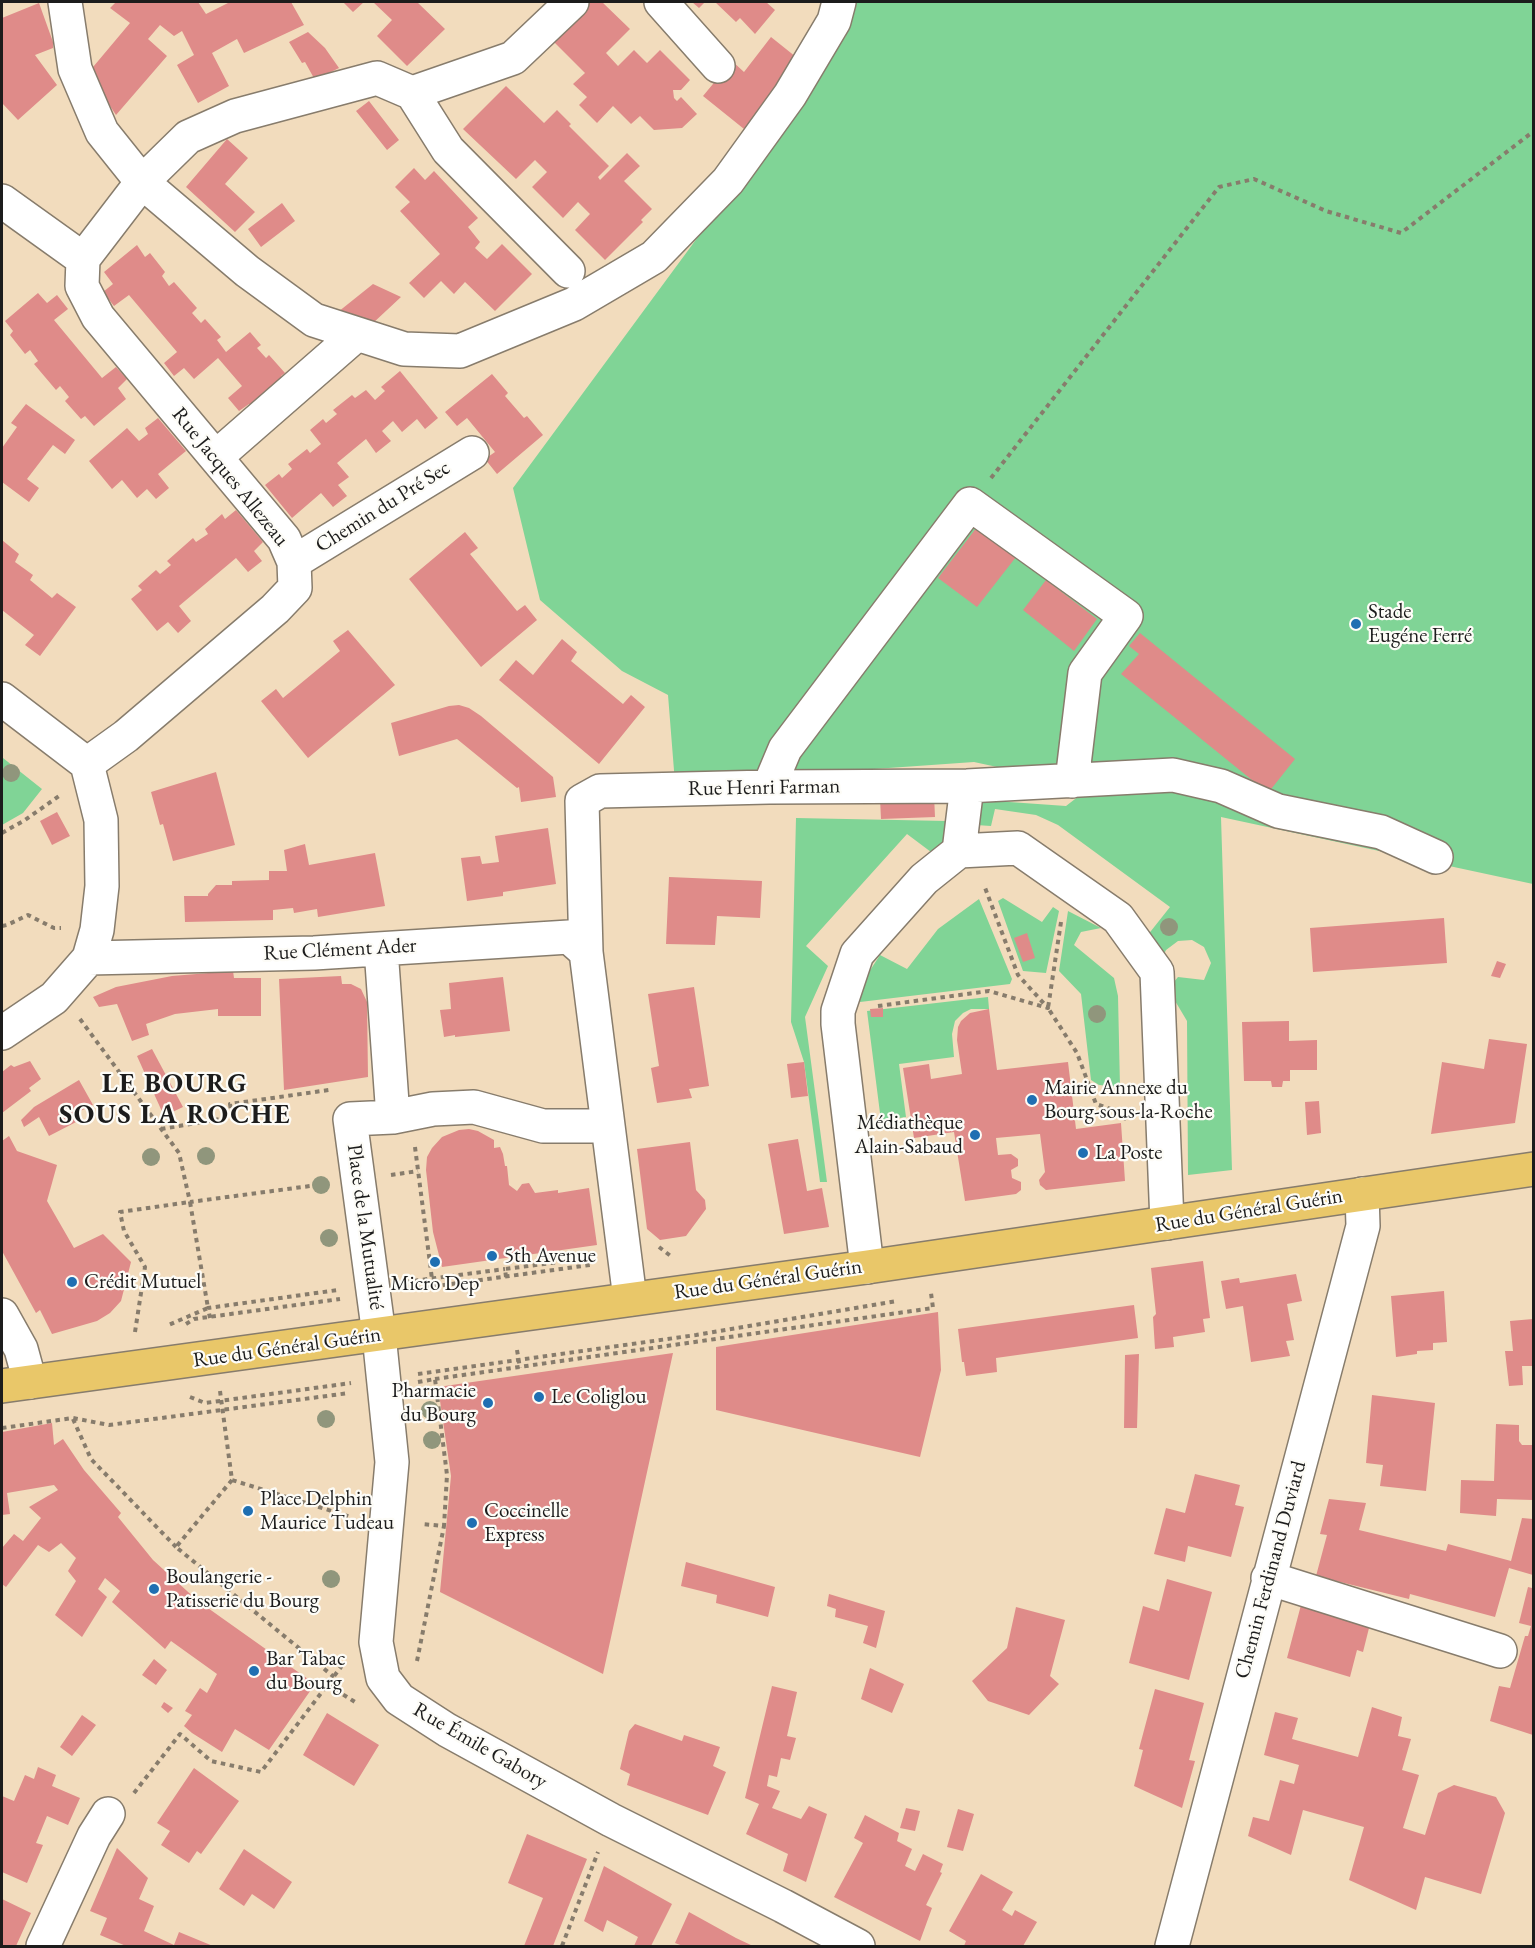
<!DOCTYPE html>
<meta charset="utf-8">
<style>
body{margin:0}
#map{position:relative;width:1535px;height:1948px;overflow:hidden;background:#f2dcbd;font-family:"EB Garamond",serif}
canvas{display:block}
.frame{position:absolute;inset:0;border:3px solid #1c1c1c;pointer-events:none}
</style>
<div id="map">
<canvas width="1535" height="1948"></canvas>
<div class="frame"></div>
</div>
<script>
const context = document.querySelector('canvas').getContext('2d');
context.lineJoin = 'round';
function fill(path, color) { context.fillStyle = color; context.fill(path, 'evenodd'); }
const shape = rows => new Path2D(rows.map(r => 'M' + r).join(''));
function stroke(path, color, width, dash) { context.strokeStyle = color; context.lineWidth = width; context.lineCap = dash ? 'butt' : 'round'; context.setLineDash(dash || []); context.stroke(path); }
function write(font, color, halo, rows, align = 'center') {
  context.font = font + ' "EB Garamond",serif'; context.lineWidth = 4.5; context.setLineDash([]); context.textBaseline = 'middle'; context.strokeStyle = halo; context.fillStyle = color; for (const [text, x, y, turn = 0] of rows) {
    context.save(); context.translate(x, y); context.rotate((+turn || 0) * Math.PI / 180); context.textAlign = isNaN(turn) ? turn : align; if (halo) context.strokeText(text, 0, 0); context.fillText(text, 0, 0); context.restore();
  }
}
fill(shape([
 [844,2,1533,2,1533,884,1221,817,1232,1170,1188,1175,1187,1021,1168,989,1178,977,1204,980,1211,963,1204,947,1192,940,1178,941,1166,950,1160,962,1147,936,1170,907,1058,825,1036,815,995,809,991,826,976,825,981,800,1066,806,1088,789,1094,788,974,762,675,783,668,695,622,671,540,600,513,488,846,36],
 [3,758,42,789,23,813,2,825],
 [796,818,947,821,944,841,931,852,907,834,806,946,828,966,805,1017,827,1182,820,1182,804,1062,791,1022],
 [1003,898,1042,922,1053,907,1059,911,1046,973,1023,971,998,901],
 [979,899,1012,979,1010,984,860,1002,856,992,880,955,907,969,938,929],
 [1068,911,1101,928,1081,932,1074,945,1114,978,1118,996,1120,1087,1099,1085,1091,1080,1081,994,1059,971],
 [988,997,989,1009,971,1009,963,1013,955,1021,952,1034,954,1057,899,1064,906,1117,881,1121,867,1011]
]), '#80d496');
fill(shape([
 [116,2,198,2,206,14,230,2,291,2,304,25,244,53,237,39,212,53,229,86,198,103,177,65,194,55,182,31,174,36,160,25,148,39,167,56,116,115,88,73,130,23,110,8],
 [343,2,364,2,353,12],
 [373,2,417,2,445,29,407,66,377,36,392,20],
 [590,2,602,2,630,29,606,53,618,66,634,50,647,63,660,50,690,80,681,90,673,90,674,98,677,101,681,97,697,114,682,128,654,130,640,116,631,124,613,106,597,123,579,105,587,97,573,84,585,73,552,40],
 [692,2,705,2,699,8],
 [715,2,766,2,775,10,755,34,740,18,736,22],
 [39,3,53,42,53,48,35,55,57,85,18,120,2,103,2,18],
 [308,32,325,48,339,68,315,80,305,62,302,63,289,42],
 [771,37,796,57,749,133,703,96,732,61,744,72],
 [506,86,544,123,557,110,571,124,569,126,609,166,598,177,600,180,627,153,640,166,624,181,652,209,641,220,643,222,605,260,575,230,590,214,578,202,563,218,532,187,547,172,535,160,516,179,463,129],
 [369,101,399,140,387,150,356,111],
 [227,139,248,158,225,184,255,212,235,232,186,187],
 [414,168,425,180,434,171,478,218,468,227,480,242,475,248,487,259,502,244,532,274,495,311,465,282,454,294,441,281,424,298,409,283,440,254,400,211,410,202,395,187],
 [282,203,295,221,261,247,248,229],
 [137,245,145,257,150,253,165,272,162,276,169,286,174,282,197,308,192,313,201,323,205,319,221,337,217,340,226,352,250,332,261,345,257,348,266,358,269,355,285,373,281,376,290,387,258,414,249,404,239,411,228,398,242,386,218,358,194,379,184,368,174,376,164,363,177,352,129,295,114,306,103,292,113,284,104,272],
 [373,284,401,297,372,324,338,312],
 [38,293,47,303,57,295,68,309,54,320,102,378,116,367,127,379,118,388,126,399,94,426,85,416,81,419,65,401,69,397,60,386,56,390,34,364,38,361,30,350,25,354,10,335,13,331,5,321],
 [400,371,438,418,425,429,417,419,402,432,393,421,382,431,391,441,376,453,366,439,337,463,349,477,338,485,347,496,333,507,321,493,292,518,265,485,279,474,282,478,292,469,288,464,307,449,310,453,321,444,310,430,323,419,326,423,337,414,333,410,352,395,355,398,366,390,375,400,385,391,381,387],
 [492,374,508,393,505,396,524,418,527,416,543,435,497,474,485,459,495,452,467,418,457,426,445,412],
 [26,404,75,440,65,454,53,445,27,479,39,488,29,502,2,482,2,448,17,427,11,423],
 [158,418,186,451,158,474,169,488,156,499,147,489,137,498,122,480,112,489,89,461,127,428,139,441,148,434,145,428],
 [236,510,263,542,254,551,262,561,248,572,236,558,179,606,191,621,178,633,168,622,157,631,131,599,142,590,138,586,156,570,160,574,171,565,167,561,193,538,196,542,208,534,205,529,222,514,225,519],
 [977,527,1016,557,977,607,938,578],
 [465,532,478,548,470,554,517,611,525,605,537,620,481,667,409,579],
 [2,540,19,554,15,562,33,575,30,580,52,598,57,593,76,607,40,656,25,645,34,635,2,610],
 [1046,580,1097,619,1074,651,1023,610],
 [348,630,395,685,308,758,261,701,276,689,283,698,340,651,333,641],
 [1140,633,1295,759,1268,793,1121,674,1139,654,1129,646],
 [562,639,577,652,571,661,623,704,631,695,645,707,599,764,499,680,516,660,533,675],
 [459,705,469,708,481,716,553,777,556,797,521,802,519,787,517,788,457,739,399,756,391,723,449,706],
 [216,772,235,845,173,861,163,824,160,825,151,792],
 [934,795,935,817,881,819,880,798],
 [57,812,70,836,52,845,40,821],
 [548,828,556,884,503,892,503,896,467,901,461,858,480,856,482,864,499,862,495,836],
 [305,844,309,865,375,853,385,906,318,917,317,909,294,913,293,908,273,910,273,920,185,922,184,896,208,896,208,894,216,885,232,885,232,881,269,880,269,871,287,871,284,850],
 [669,877,762,881,760,918,717,916,715,945,666,944],
 [1444,918,1447,963,1313,972,1310,928],
 [1027,933,1035,958,1023,962,1014,938],
 [1497,961,1506,964,1500,978,1491,976],
 [233,971,234,978,261,978,261,1016,218,1016,218,1009,175,1014,146,1024,149,1035,132,1041,117,1004,99,1007,93,997,116,987,172,976],
 [341,976,342,984,351,984,361,989,367,1002,368,1077,284,1090,279,979],
 [503,977,510,1031,455,1037,455,1035,444,1037,440,1010,451,1009,449,983],
 [694,987,709,1086,689,1089,692,1098,657,1103,651,1068,659,1066,648,994],
 [883,1008,883,1017,871,1017,870,1009],
 [989,1009,997,1070,1068,1062,1076,1129,1121,1123,1125,1181,1046,1190,1040,1185,1039,1180,1045,1172,1040,1134,996,1138,998,1155,1011,1154,1018,1159,1018,1166,1011,1170,1012,1178,1021,1182,1021,1190,1016,1194,965,1201,954,1132,914,1138,903,1068,929,1064,931,1079,962,1074,957,1040,958,1027,961,1021,970,1013],
 [1289,1021,1289,1041,1317,1040,1317,1070,1290,1070,1290,1081,1283,1081,1282,1087,1272,1087,1271,1081,1244,1081,1242,1022],
 [1489,1039,1527,1044,1515,1123,1431,1134,1442,1062,1484,1069],
 [152,1049,183,1107,164,1116,137,1056],
 [30,1061,41,1079,29,1088,31,1091,2,1113,2,1072,11,1065,14,1067],
 [804,1062,808,1096,791,1098,787,1064],
 [79,1080,93,1105,74,1114,78,1121,49,1136,39,1117,24,1127,21,1120,34,1107],
 [1319,1101,1321,1133,1307,1135,1305,1102],
 [469,1129,478,1131,494,1140,494,1148,500,1147,503,1154,505,1166,507,1166,509,1185,517,1191,522,1184,529,1183,535,1193,558,1190,558,1193,589,1188,597,1245,442,1267,433,1232,426,1170,427,1157,432,1148,442,1137,459,1130],
 [9,1136,17,1151,57,1165,47,1201,74,1248,103,1234,131,1262,121,1301,110,1313,97,1321,52,1334,40,1310,36,1313,2,1251,2,1141],
 [798,1139,807,1191,822,1188,829,1227,784,1234,768,1144],
 [690,1142,696,1190,705,1200,706,1209,686,1236,660,1240,647,1229,637,1149],
 [1203,1261,1210,1318,1203,1319,1205,1332,1173,1337,1174,1347,1155,1349,1153,1317,1156,1314,1151,1268],
 [1296,1274,1302,1301,1287,1304,1294,1340,1286,1341,1290,1356,1251,1362,1243,1306,1226,1309,1221,1281,1239,1278,1240,1283],
 [1444,1291,1447,1342,1433,1343,1433,1350,1417,1351,1417,1354,1396,1357,1391,1296],
 [1134,1305,1138,1338,996,1358,997,1372,966,1376,964,1362,962,1362,958,1329],
 [938,1312,941,1370,920,1457,716,1410,716,1347],
 [1533,1319,1533,1366,1522,1366,1523,1385,1509,1386,1505,1351,1513,1351,1510,1321],
 [673,1353,603,1674,440,1592,451,1476,438,1387],
 [1139,1354,1137,1428,1124,1428,1125,1355],
 [1372,1395,1435,1403,1426,1491,1380,1486,1383,1465,1366,1463],
 [52,1423,54,1445,63,1439,84,1470,121,1513,118,1517,153,1560,198,1601,315,1684,269,1750,235,1729,222,1752,192,1733,184,1726,192,1715,185,1711,200,1688,207,1693,217,1674,171,1641,165,1649,112,1602,120,1591,105,1578,98,1589,107,1597,82,1637,55,1615,76,1581,68,1571,76,1558,61,1543,49,1552,38,1545,6,1587,2,1584,2,1548,14,1534,23,1541,41,1518,29,1507,58,1490,54,1485,7,1493,10,1514,2,1515,2,1432],
 [1496,1424,1519,1425,1519,1441,1522,1445,1533,1445,1533,1500,1497,1499,1496,1516,1460,1513,1461,1480,1494,1481],
 [1195,1474,1240,1485,1235,1505,1244,1507,1231,1557,1188,1546,1185,1562,1154,1554,1166,1508,1185,1513],
 [1329,1499,1366,1503,1359,1530,1446,1551,1448,1544,1511,1561,1522,1518,1533,1519,1533,1575,1509,1568,1495,1617,1410,1594,1409,1599,1316,1576,1327,1535,1320,1534],
 [686,1562,775,1587,768,1617,716,1603,717,1595,681,1586],
 [1167,1579,1212,1592,1189,1680,1129,1663,1143,1606,1159,1611],
 [1533,1583,1533,1735,1490,1721,1499,1686,1510,1688,1525,1636,1528,1636,1531,1626,1519,1623,1528,1587,1532,1588],
 [829,1594,885,1611,876,1648,863,1643,868,1626,835,1617,836,1609,827,1606],
 [1301,1605,1370,1624,1363,1652,1357,1650,1350,1677,1287,1658],
 [1016,1607,1065,1620,1050,1676,1059,1684,1029,1715,988,1701,972,1681,1007,1648],
 [154,1659,167,1670,156,1685,142,1675],
 [870,1668,904,1684,892,1713,861,1699],
 [772,1686,797,1692,787,1736,796,1738,790,1760,781,1758,777,1777,769,1775,767,1786,780,1791,772,1808,801,1819,809,1806,827,1814,806,1882,783,1871,788,1854,746,1834,759,1804,745,1798],
 [1155,1689,1204,1703,1189,1760,1195,1761,1182,1808,1134,1786,1143,1750,1139,1749],
 [164,1702,173,1708,168,1713,161,1707],
 [1372,1707,1402,1717,1398,1736,1411,1739,1402,1770,1419,1775,1403,1828,1425,1835,1438,1793,1454,1785,1496,1797,1505,1813,1481,1894,1425,1877,1416,1910,1349,1880,1364,1827,1303,1810,1291,1855,1248,1836,1253,1817,1269,1821,1280,1780,1294,1784,1299,1765,1264,1755,1275,1712,1298,1718,1292,1739,1358,1757],
 [327,1713,379,1745,354,1786,303,1755],
 [82,1715,96,1725,72,1756,60,1747],
 [635,1724,682,1741,684,1735,720,1747,713,1766,726,1772,708,1815,627,1785,630,1774,620,1769,629,1731],
 [38,1767,56,1775,52,1786,80,1798,68,1825,47,1816,36,1843,43,1845,27,1883,2,1872,2,1796,14,1801,25,1775,34,1779],
 [194,1768,239,1801,201,1854,197,1851,189,1863,161,1845,170,1831,157,1823],
 [906,1808,920,1811,915,1831,900,1828],
 [958,1809,974,1814,963,1851,947,1847],
 [865,1815,899,1833,897,1841,912,1849,905,1866,915,1871,923,1854,943,1864,940,1872,942,1873,926,1905,932,1908,920,1941,834,1897,863,1843,854,1838],
 [527,1834,587,1859,553,1946,524,1946,543,1898,508,1883],
 [117,1848,148,1878,139,1899,154,1906,144,1931,174,1945,179,1932,213,1946,126,1946,100,1935,107,1918,90,1911],
 [244,1849,292,1882,274,1909,252,1894,244,1906,219,1889],
 [604,1866,672,1904,651,1946,634,1946,638,1937,607,1920,603,1932,584,1921],
 [981,1874,1013,1892,1002,1910,1012,1916,1015,1910,1037,1922,1023,1946,964,1946,966,1941,949,1931],
 [2,1899,31,1913,16,1946,2,1946],
 [689,1912,736,1938,753,1946,683,1946,675,1943]
]), '#df8b89');
const minor = shape([
 [65,2,75,69,102,132,142,182,247,271,314,320,404,349,460,351,574,304,654,257,728,181,790,95,834,21,839,2],
 [661,2,718,66],
 [412,93,448,150,568,271],
 [2,201,83,259,82,286,98,317,284,539,294,562,295,588,275,609,126,736,87,764],
 [83,259,142,182,188,137,235,116,377,78,412,93,513,58,572,2],
 [216,457,357,334],
 [294,562,472,453],
 [2,699,87,764,101,820,102,886,97,930,89,958,54,998,2,1033],
 [769,787,785,749,970,504,1126,616,1085,673,1072,781],
 [959,851,967,786],
 [381,949,393,1117],
 [89,958,314,953,569,937,586,952],
 [608,1126,543,1126,474,1107,433,1109,393,1117,350,1119,379,1335,392,1462,376,1642,383,1678,399,1699,447,1730,611,1820,783,1906,858,1946],
 [867,1267,838,1024,838,1011,857,954,924,879,959,851,1018,848,1118,918,1157,972,1167,1223],
 [630,1299,586,952,582,801,600,791,769,787,967,786,1173,775,1221,786,1278,811,1381,832,1436,857],
 [2,1315,21,1349,30,1382],
 [1268,1578,1500,1651],
 [43,1946,94,1836,108,1814],
 [1172,1946,1363,1226,1362,1194]
]);
const major = shape([
 [2,1386,867,1267,1534,1169]
]);
stroke(minor, '#877c6c', 36);
stroke(major, '#877c6c', 36);
stroke(shape([
 [991,478,1219,187,1254,179,1326,211,1401,233,1534,131],
 [2,833,25,820,59,796],
 [1061,922,1048,1008,1077,1053,1096,1104,1116,1111,1128,1121],
 [2,926,7,925,28,915,54,928,61,928],
 [878,1006,989,991,1048,1008,1018,975,984,885],
 [80,1019,179,1153,190,1202,325,1184],
 [161,1129,232,1117,230,1104,329,1090],
 [415,1147,432,1279],
 [391,1175,418,1171],
 [659,1247,672,1257],
 [506,1277,505,1269,590,1258],
 [405,1282,505,1269],
 [407,1290,590,1265],
 [210,1318,208,1308,338,1290],
 [186,1324,194,1319,340,1299],
 [135,1332,145,1267,124,1231,120,1212,190,1202,208,1308,166,1326],
 [517,1350,520,1368],
 [418,1374,696,1335,897,1301],
 [435,1379,933,1308,931,1293],
 [418,1382,435,1379,447,1475,444,1526,421,1524],
 [220,1391,232,1480,351,1517],
 [190,1397,205,1403,351,1383],
 [73,1419,91,1459,176,1547],
 [2,1428,73,1418,109,1425,349,1393],
 [232,1480,176,1547,334,1677],
 [417,1661,444,1526],
 [328,1685,355,1702],
 [134,1793,180,1734,211,1761,261,1772,341,1667,341,1660],
 [562,1946,598,1852]
]), '#877c6c', 4, [4.5, 4.5]);
stroke(minor, '#fff', 33);
stroke(major, '#e9c769', 33);
context.fillStyle = '#90967c';
for (const [x, y] of [
 [11,773],
 [1169,927],
 [1097,1014],
 [206,1156],
 [151,1157],
 [321,1185],
 [329,1238],
 [430,1410],
 [326,1419],
 [432,1440],
 [331,1579]
]) { context.beginPath(); context.arc(x, y, 9, 0, 2 * Math.PI); context.fill(); }
for (const [x, y, r, color] of [
 [1356,624,6,"#1f6fb2"],
 [1032,1100,6,"#1f6fb2"],
 [975,1135,6,"#1f6fb2"],
 [1083,1153,6,"#1f6fb2"],
 [492,1256,6,"#1f6fb2"],
 [435,1262,6,"#1f6fb2"],
 [72,1282,6,"#1f6fb2"],
 [539,1397,6,"#1f6fb2"],
 [488,1403,6,"#1f6fb2"],
 [248,1511,6,"#1f6fb2"],
 [472,1523,6,"#1f6fb2"],
 [154,1589,6,"#1f6fb2"],
 [254,1671,6,"#1f6fb2"]
]) { const dot = new Path2D(); dot.arc(x, y, r, 0, 2 * Math.PI); context.fillStyle = color; context.fill(dot); stroke(dot, '#fdfcf7', 2); }
write('21px', '#1c1c1c', '#fdfcf7', [
 ["Rue Jacques Allezeau",230,477,51],
 ["Chemin du Pré Sec",383,507,-32],
 ["Rue Henri Farman",764,788,-1],
 ["Rue Clément Ader",340,950,-3],
 ["Rue du Général Guérin",1249,1211,-9],
 ["Place de la Mutualité",365,1227,82],
 ["Rue du Général Guérin",768,1280,-8],
 ["Rue du Général Guérin",287,1348,-8],
 ["Chemin Ferdinand Duviard",1271,1570,-75],
 ["Rue Émile Gabory",480,1746,30]
]);
write('21px', '#1c1c1c', '#fdfcf7', [
 ["Stade",1368,612],
 ["Eugéne Ferré",1368,636],
 ["Mairie Annexe du",1044,1088],
 ["Bourg-sous-la-Roche",1044,1112],
 ["Médiathèque",963,1123,"right"],
 ["Alain-Sabaud",963,1147,"right"],
 ["La Poste",1095,1153],
 ["5th Avenue",504,1256],
 ["Crédit Mutuel",84,1282],
 ["Micro Dep",435,1284,"center"],
 ["Pharmacie",476,1391,"right"],
 ["du Bourg",476,1415,"right"],
 ["Le Coliglou",551,1397],
 ["Place Delphin",260,1499],
 ["Maurice Tudeau",260,1523],
 ["Coccinelle",484,1511],
 ["Express",484,1535],
 ["Boulangerie -",166,1577],
 ["Patisserie du Bourg",166,1601],
 ["Bar Tabac",266,1659],
 ["du Bourg",266,1683]
], 'left');
context.letterSpacing = '1.5px';
write('bold 27px', '#1c1c1c', '#fdfcf7', [
 ["LE BOURG",175,1085],
 ["SOUS LA ROCHE",175,1116]
]);
context.letterSpacing = '0px';
</script>
